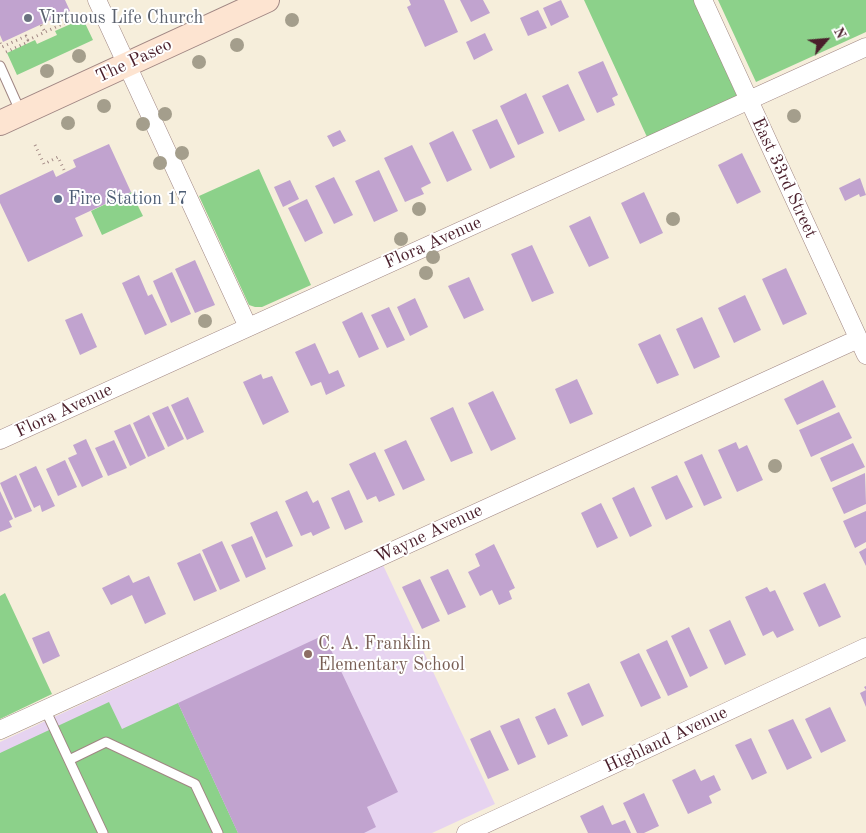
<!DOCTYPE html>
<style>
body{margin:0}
#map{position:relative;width:866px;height:833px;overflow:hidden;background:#f6eedb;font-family:"Old Standard TT",serif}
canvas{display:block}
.north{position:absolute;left:801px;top:15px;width:50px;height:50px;-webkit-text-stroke:4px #fff;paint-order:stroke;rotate:63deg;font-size:14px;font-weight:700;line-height:20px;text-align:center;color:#4a1f2b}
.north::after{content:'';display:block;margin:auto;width:18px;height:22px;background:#4a1f2b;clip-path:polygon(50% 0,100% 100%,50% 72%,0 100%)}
</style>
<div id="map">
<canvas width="866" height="833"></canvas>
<div class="north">N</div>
</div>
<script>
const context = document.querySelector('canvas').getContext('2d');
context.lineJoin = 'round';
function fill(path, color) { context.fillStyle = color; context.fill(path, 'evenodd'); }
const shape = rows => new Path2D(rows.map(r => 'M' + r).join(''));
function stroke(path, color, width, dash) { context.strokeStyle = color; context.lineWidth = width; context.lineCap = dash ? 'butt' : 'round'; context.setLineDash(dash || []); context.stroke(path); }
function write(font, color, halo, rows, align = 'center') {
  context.font = font + ' "Old Standard TT",serif'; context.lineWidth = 4; context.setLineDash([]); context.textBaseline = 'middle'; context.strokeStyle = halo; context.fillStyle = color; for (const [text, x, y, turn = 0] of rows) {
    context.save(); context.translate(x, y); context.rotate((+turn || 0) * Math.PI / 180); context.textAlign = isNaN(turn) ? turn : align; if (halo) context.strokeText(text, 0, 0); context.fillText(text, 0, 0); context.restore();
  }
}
fill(shape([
 [383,565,495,804,432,833,0,833,0,742]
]), '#e6d3f0');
fill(shape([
 [584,0,694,0,737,96,647,137],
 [718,0,866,0,866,32,756,82],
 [84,21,93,40,17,75,7,53,35,40,37,44,57,35,55,31,73,23,76,24],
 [259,169,311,285,262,307,255,307,249,305,199,196],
 [131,192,143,216,102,235,91,211],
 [5,593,52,694,0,719,0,596],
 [109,702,122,729,178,703,238,833,0,833,0,753]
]), '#8cd18a');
fill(shape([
 [0,0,65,0,70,11,3,42,0,35],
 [409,0,444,0,458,32,425,47,407,7,411,5],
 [460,0,483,0,490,13,471,22],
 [561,0,569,17,551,26,543,8],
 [538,10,547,28,528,36,520,18],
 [485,33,493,50,474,60,466,42],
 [603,61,618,95,612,98,615,105,597,113,578,72],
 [568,84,585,120,559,132,542,96],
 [526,93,544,133,518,145,500,106],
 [497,119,515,157,490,169,472,130],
 [340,130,346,141,333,147,327,136],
 [453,131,472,170,447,182,429,143],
 [109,144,131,192,75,218,83,236,28,262,0,203,0,195,53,170,56,177,76,167,73,160],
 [412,145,431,183,421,188,424,194,405,202,384,158],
 [742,153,761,192,737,204,718,165],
 [379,170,398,211,374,222,355,181],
 [334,177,353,215,334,224,315,186],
 [860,178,866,195,860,197,859,194,845,201,839,188],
 [290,180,299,199,283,207,274,187],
 [644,192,663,233,640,244,621,203],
 [307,199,323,233,305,242,288,208],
 [590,216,609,258,589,267,569,226],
 [532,245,554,293,532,302,511,254],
 [195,260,215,305,195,313,175,269],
 [786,268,807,314,783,325,762,279],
 [172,272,191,314,171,323,153,281],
 [139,275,148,296,152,294,167,325,145,335,122,283],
 [469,277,484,310,464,319,448,286],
 [745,295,761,330,734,343,718,308],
 [415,298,428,327,410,336,397,307],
 [389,307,405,340,387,348,371,315],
 [362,312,379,349,359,358,342,322],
 [82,313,97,347,80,355,65,320],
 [702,317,720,357,694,369,676,329],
 [660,334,679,375,657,384,638,344],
 [315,343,329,374,338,370,345,386,326,395,321,382,311,386,295,352],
 [261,374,263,379,272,376,289,412,263,425,243,382],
 [577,379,593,414,570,424,555,389],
 [823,380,836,407,797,425,784,399],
 [493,391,516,439,491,451,468,403],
 [188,397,204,432,187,440,171,405],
 [168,406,184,439,168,447,152,413],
 [453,407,473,453,451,462,430,418],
 [839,412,852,438,811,457,799,430],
 [149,415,165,449,148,457,133,423],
 [130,424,146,458,130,466,114,431],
 [86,439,103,477,82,487,68,458,77,454,73,445],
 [114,440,127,468,108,476,95,448],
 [406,440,425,480,403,490,384,450],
 [736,442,739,449,747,445,763,480,737,492,718,450],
 [853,443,865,467,831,482,820,458],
 [375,452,395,495,379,502,376,496,367,500,349,464],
 [702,454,722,498,704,506,684,462],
 [65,460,77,487,58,496,46,469],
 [36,466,55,506,42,512,40,505,34,508,19,474],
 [865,473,866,504,844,514,832,488],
 [16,475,32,511,15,518,0,483],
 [677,475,693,507,666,520,651,487],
 [634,487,652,526,630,537,612,498],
 [349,490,363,522,345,530,331,498],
 [0,491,13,519,9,521,12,527,0,532],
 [307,491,313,503,318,500,330,528,313,536,311,532,301,536,285,501],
 [601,503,618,538,597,548,581,513],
 [277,511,293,546,266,558,250,523],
 [866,511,866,542,855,548,843,521],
 [252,536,266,569,246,578,231,545],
 [222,541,240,581,220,590,202,550],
 [494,544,515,588,509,591,512,599,499,605,492,590,480,596,468,572,480,566,475,554],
 [866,548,866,566,859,552],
 [200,553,217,591,194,601,177,563],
 [448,569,466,607,448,615,430,577],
 [129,575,133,583,149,576,166,614,145,624,132,595,111,605,102,588],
 [420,579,440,621,422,629,402,587],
 [825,583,841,617,819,627,803,593],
 [767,587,770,592,775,590,794,630,777,638,773,631,763,636,745,597],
 [730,620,746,655,725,665,709,630],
 [689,627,708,668,690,677,671,636],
 [49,631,60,656,43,664,32,638],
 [324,635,398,792,367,807,376,827,364,833,238,833,178,703],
 [667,640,688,687,668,696,646,650],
 [639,653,661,698,641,707,620,662],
 [589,683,604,716,582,726,567,693],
 [866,686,866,707,860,693,866,690,864,687],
 [830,707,846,741,821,753,805,719],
 [555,708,568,736,548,745,535,717],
 [519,718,536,757,518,765,500,726],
 [793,719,812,758,787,770,768,730],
 [490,730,509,770,488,779,470,739],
 [751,738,767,773,752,780,735,745],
 [695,769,701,781,714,775,721,790,709,796,712,803,688,814,672,780],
 [644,793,659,826,644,833,637,833,623,803],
 [603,805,612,825,625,820,631,833,588,833,580,816]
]), '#c1a3cf');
const lane = shape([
 [0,66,21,113],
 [45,709,103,833],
 [69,760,106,742,195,784,218,833]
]);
const street = shape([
 [97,0,248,327],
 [703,0,866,355],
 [0,440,866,47],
 [0,730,858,339],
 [466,833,866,647]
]);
const secondary = shape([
 [0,123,267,0]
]);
stroke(lane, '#a08683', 11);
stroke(street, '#a08683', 19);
stroke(secondary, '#a08683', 26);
stroke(shape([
 [41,25,45,32],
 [0,43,2,47,26,36,28,40,84,14],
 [6,52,26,43,28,40],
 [35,145,44,164,58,157,65,172]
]), '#a08683', 3, [1, 4]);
stroke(lane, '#fff', 9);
stroke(street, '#fff', 18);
stroke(secondary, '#fde4d1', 24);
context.fillStyle = '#a49e8c';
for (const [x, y] of [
 [292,20],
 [237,45],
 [79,56],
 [199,62],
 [47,71],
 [104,106],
 [165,114],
 [794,116],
 [68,123],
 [143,124],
 [182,153],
 [160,163],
 [419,209],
 [673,219],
 [401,239],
 [433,257],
 [426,273],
 [205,321],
 [775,466]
]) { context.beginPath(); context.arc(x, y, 7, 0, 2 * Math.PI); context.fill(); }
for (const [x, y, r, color] of [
 [28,18,5,"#6b7280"],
 [58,199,5,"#5c6f8a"],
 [308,654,5,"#8d6e63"]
]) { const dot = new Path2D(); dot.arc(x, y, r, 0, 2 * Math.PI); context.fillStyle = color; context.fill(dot); stroke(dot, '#fff', 2); }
write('18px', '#5b616d', '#fff', [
 ["Virtuous Life Church",38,18]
], 'left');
write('18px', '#4a1f2b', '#fff', [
 ["The Paseo",134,61,-25],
 ["East 33rd Street",784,178,65],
 ["Flora Avenue",433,243,-24],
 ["Flora Avenue",64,411,-25],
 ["Wayne Avenue",429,534,-25],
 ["Highland Avenue",666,740,-25]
]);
write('18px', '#4e5e75', '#fff', [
 ["Fire Station 17",68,199]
], 'left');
write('18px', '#785e54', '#fff', [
 ["C. A. Franklin",318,644],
 ["Elementary School",318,665]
], 'left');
</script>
